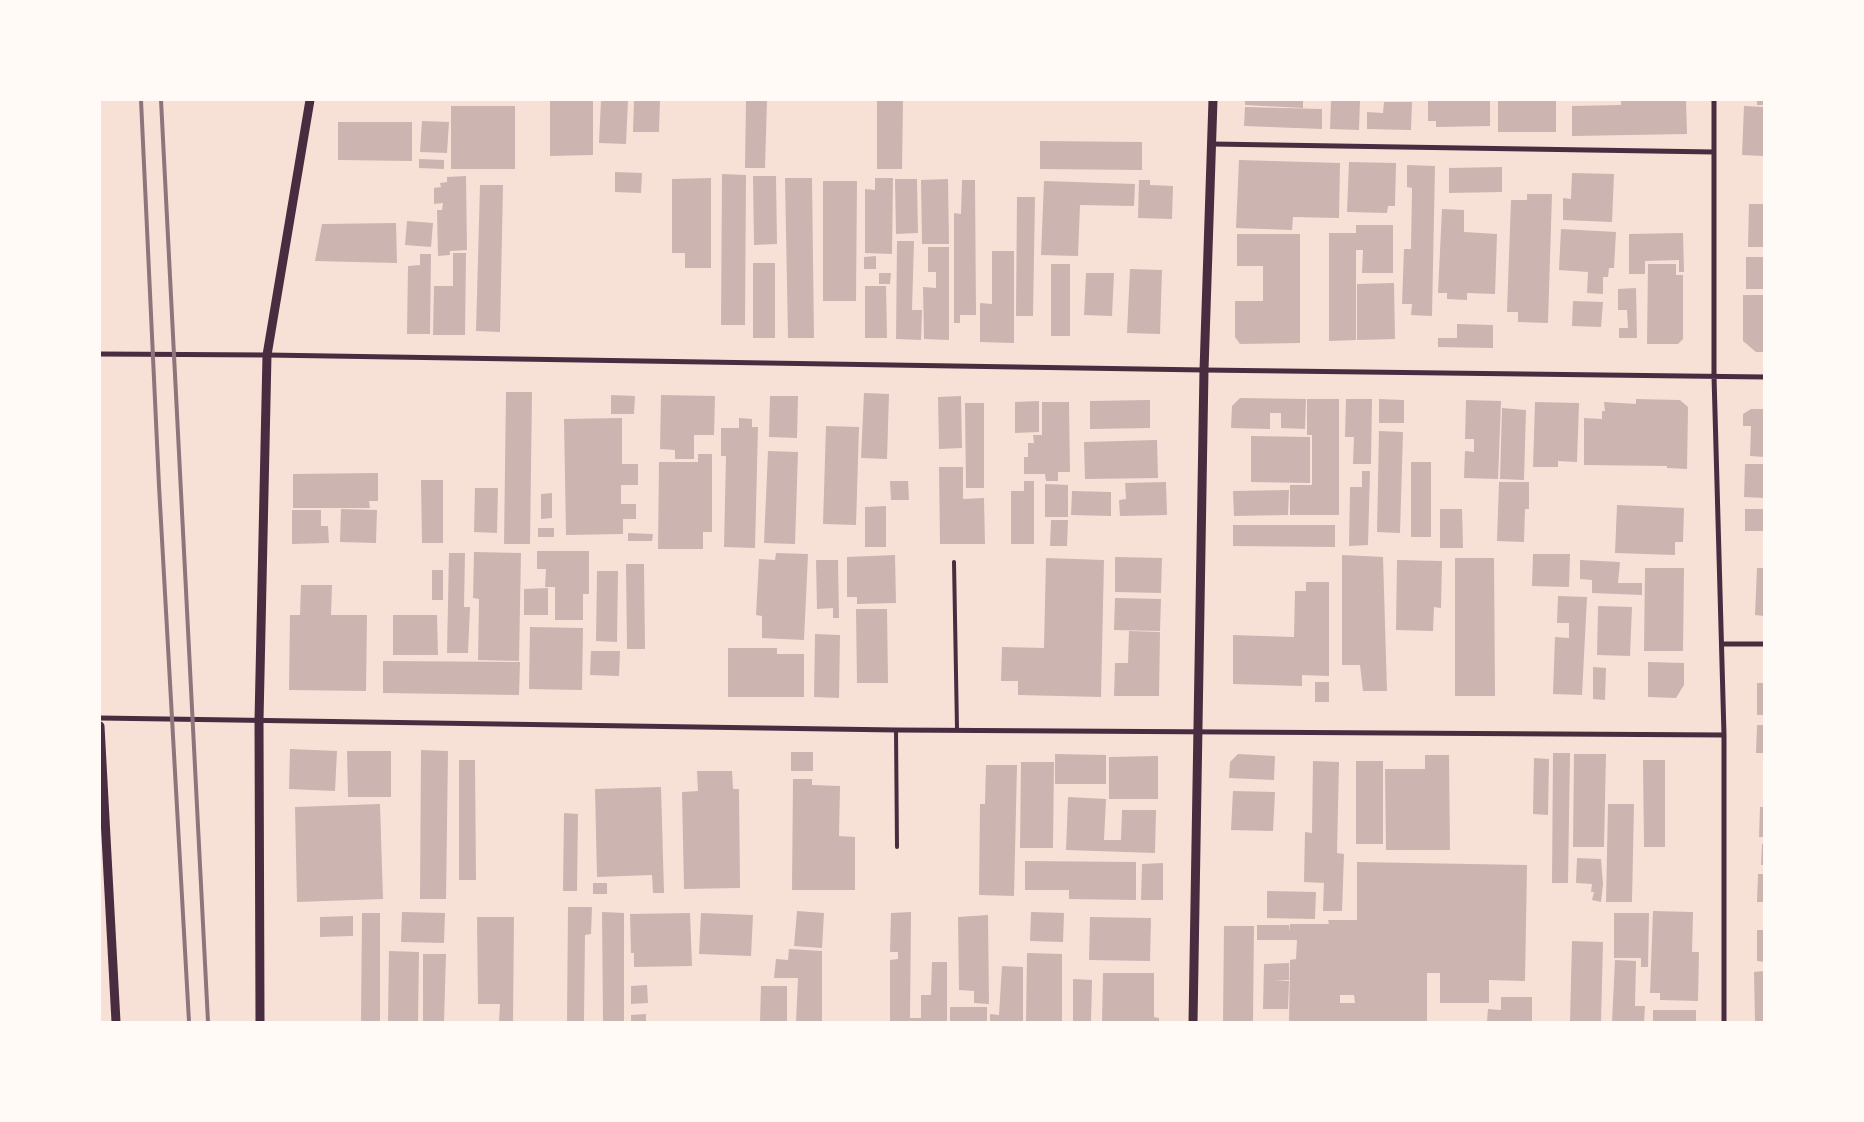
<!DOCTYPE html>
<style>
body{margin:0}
#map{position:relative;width:1864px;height:1122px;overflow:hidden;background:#f7e1d7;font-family:"Work Sans",sans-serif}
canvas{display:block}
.frame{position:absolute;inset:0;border:101px solid #fffaf5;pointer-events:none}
</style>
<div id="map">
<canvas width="1864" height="1122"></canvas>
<div class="frame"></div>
</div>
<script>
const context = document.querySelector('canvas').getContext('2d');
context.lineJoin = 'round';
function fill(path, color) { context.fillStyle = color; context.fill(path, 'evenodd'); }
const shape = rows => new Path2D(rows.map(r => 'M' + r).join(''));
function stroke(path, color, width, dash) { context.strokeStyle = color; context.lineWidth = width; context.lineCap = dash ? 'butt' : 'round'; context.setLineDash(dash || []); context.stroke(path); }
fill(shape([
 [550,100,593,100,593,155,550,156],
 [601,100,628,100,626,144,599,143],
 [634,100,660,100,659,132,633,132],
 [746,100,767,100,765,168,745,168],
 [877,100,903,100,902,169,877,169],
 [1245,100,1303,100,1303,108,1245,105],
 [1331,100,1360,100,1359,130,1330,129],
 [1428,100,1490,100,1490,126,1436,127,1436,121,1428,121],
 [1498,100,1556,100,1556,132,1498,132],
 [1621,100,1686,100,1687,134,1572,136,1572,106,1621,105],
 [1757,100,1764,100,1764,105,1757,105],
 [1384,102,1412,102,1411,130,1367,129,1367,112,1383,113],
 [451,106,515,106,515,169,451,169],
 [1744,106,1764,107,1764,156,1742,155],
 [1245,107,1322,109,1322,129,1244,126],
 [422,121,449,122,447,153,420,152],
 [338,122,412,122,412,161,338,160],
 [1040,141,1142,142,1142,170,1040,169],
 [419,159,444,160,444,169,419,168],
 [1239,160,1340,163,1339,218,1293,217,1292,230,1236,228],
 [1349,162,1396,163,1395,206,1388,206,1387,213,1347,212],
 [1407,165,1435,166,1432,316,1411,315,1412,304,1402,304,1404,249,1411,249,1412,188,1407,187],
 [1502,167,1502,192,1449,193,1449,168],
 [615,172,642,173,641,193,615,192],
 [1572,173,1614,174,1612,222,1563,220,1563,198,1571,199],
 [722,174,746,175,745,325,721,325],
 [466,176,467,250,450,251,450,255,438,256,437,210,442,210,443,203,434,204,434,188,441,187,440,183,447,182,447,177],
 [753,176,776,176,777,244,754,245],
 [711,178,711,268,685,268,685,253,672,253,672,179],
 [785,178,812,178,814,338,788,338],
 [875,178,893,178,892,254,865,253,865,189,875,190],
 [895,179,917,179,918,233,896,234],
 [948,179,949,244,922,244,921,180],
 [962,180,975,180,976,315,960,315,960,323,954,323,954,213,961,214],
 [1139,180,1150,180,1150,185,1173,186,1172,219,1138,218],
 [823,181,857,181,856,301,823,301],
 [1044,181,1135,184,1134,206,1080,205,1078,256,1041,255],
 [480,185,503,185,500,332,476,331],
 [1527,194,1552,194,1548,323,1518,322,1518,312,1507,312,1511,200,1527,200],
 [1017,197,1035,197,1033,316,1016,316],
 [1749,204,1764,204,1764,247,1748,247],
 [1442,209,1464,210,1464,232,1497,234,1495,294,1467,293,1467,300,1447,299,1447,293,1438,293],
 [407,221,433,223,431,247,405,245],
 [396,223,397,263,315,261,322,224],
 [1356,225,1393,225,1393,273,1362,273,1363,250,1356,250,1356,340,1329,341,1329,233,1356,233],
 [1561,229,1616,232,1614,268,1609,268,1608,277,1603,277,1603,294,1587,293,1588,272,1559,270],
 [1683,233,1684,272,1679,272,1679,260,1645,261,1645,274,1629,274,1629,234],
 [1237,234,1300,234,1300,343,1240,344,1235,337,1235,301,1263,301,1263,266,1237,266],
 [897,241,914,241,912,310,922,310,921,340,896,339],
 [928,247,949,247,949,340,924,339,923,287,936,288,936,272,928,272],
 [992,251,1014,251,1014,343,980,342,980,303,992,304],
 [453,253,466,253,465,335,433,335,434,286,453,286],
 [420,254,431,254,430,334,407,334,408,266,420,265],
 [876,256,876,269,864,269,864,257],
 [1746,257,1764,257,1764,289,1746,289],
 [753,263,775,263,775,338,753,338],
 [1051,264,1070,264,1070,336,1051,336],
 [1648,264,1676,264,1676,275,1683,275,1683,339,1678,344,1647,344],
 [1130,269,1162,270,1160,334,1127,333],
 [879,273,891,273,890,284,879,284],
 [1086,273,1114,273,1112,316,1084,315],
 [1394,283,1395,339,1357,340,1357,284],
 [865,286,886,286,887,338,865,338],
 [1636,288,1637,338,1619,338,1619,328,1628,328,1627,310,1618,310,1618,289],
 [1743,295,1764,295,1764,352,1756,352,1743,341],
 [1573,301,1603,302,1601,327,1572,326],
 [1457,324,1493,325,1493,348,1438,347,1438,338,1457,338],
 [506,392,532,392,530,544,504,544],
 [864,393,889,394,887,459,861,458],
 [611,395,635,396,634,414,611,414],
 [661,395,715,396,714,435,694,435,694,459,675,459,675,450,660,449],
 [770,396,798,396,797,438,769,437],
 [961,396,962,448,939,449,938,397],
 [1240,398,1306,399,1305,429,1281,428,1281,413,1270,413,1270,429,1231,428,1232,406],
 [1307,399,1339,399,1339,515,1290,515,1290,485,1312,485,1312,435,1307,435],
 [1346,399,1372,399,1371,464,1353,464,1354,437,1345,437],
 [1379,399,1404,400,1404,423,1379,423],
 [1636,399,1680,400,1688,407,1687,469,1667,468,1667,466,1584,465,1584,418,1602,419,1602,411,1605,411,1604,402,1636,404],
 [1150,400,1150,428,1090,429,1090,401],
 [1466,400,1501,401,1498,479,1464,478,1465,451,1474,452,1474,439,1465,439],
 [1039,401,1039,432,1015,433,1015,402],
 [1042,402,1069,402,1070,472,1058,472,1058,481,1046,481,1045,474,1024,474,1024,457,1028,457,1028,443,1034,443,1033,435,1042,435],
 [1535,402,1579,403,1577,462,1558,461,1558,467,1533,467],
 [965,403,984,403,984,488,966,488],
 [1502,408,1526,410,1524,480,1500,479],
 [1751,409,1764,409,1764,457,1750,456,1751,426,1743,426,1743,414],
 [622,418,622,464,638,464,638,485,621,485,621,504,636,504,636,519,623,519,623,534,566,535,564,419],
 [739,418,752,419,752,427,758,427,755,548,724,547,726,456,721,456,721,428,739,428],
 [826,426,859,427,856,525,823,524],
 [1379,431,1403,432,1400,533,1377,532],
 [1251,436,1310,437,1310,483,1251,482],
 [1157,440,1158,478,1085,479,1084,442],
 [768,451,798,452,795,544,764,543],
 [698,454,712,454,712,532,703,532,703,549,658,549,659,462,698,462],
 [1411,462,1431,462,1431,537,1411,537],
 [1745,464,1764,464,1764,498,1744,497],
 [939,467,963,467,963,499,984,498,985,544,940,544],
 [1362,471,1370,471,1368,545,1349,546,1350,487,1362,487],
 [378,473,378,501,369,501,370,508,293,508,293,474],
 [421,480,443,480,443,543,422,543],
 [890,481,908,481,909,500,891,500],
 [1024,481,1034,481,1034,544,1011,544,1011,491,1024,491],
 [1166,482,1167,515,1120,516,1119,500,1126,499,1125,483],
 [1499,482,1529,482,1529,509,1525,509,1524,542,1497,541],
 [1045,484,1068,485,1068,517,1045,517],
 [475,488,498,488,497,533,474,532],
 [1289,490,1288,515,1234,516,1233,491],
 [1072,491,1111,492,1111,516,1071,515],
 [552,493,552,518,541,519,541,494],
 [1617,505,1684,508,1683,542,1675,542,1675,555,1615,553],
 [886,506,886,547,865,547,865,507],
 [341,509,377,510,376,543,340,542],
 [1440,509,1462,509,1463,548,1440,548],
 [1745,509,1764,509,1764,531,1745,531],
 [292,510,321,510,321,526,328,526,329,543,292,544],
 [1051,520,1068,520,1067,546,1050,546],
 [1233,525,1335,525,1335,547,1233,546],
 [538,528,554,528,554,537,538,537],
 [628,533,653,534,652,541,628,541],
 [537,551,589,551,589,594,583,594,583,620,555,620,555,587,545,587,546,569,537,569],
 [474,552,521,553,519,661,478,660,479,599,473,598],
 [449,553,465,553,464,607,470,607,468,653,447,653],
 [776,553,808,554,804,640,762,638,762,616,756,615,759,559,775,560],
 [1533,554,1570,554,1569,587,1532,586],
 [895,555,896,603,857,604,857,597,847,597,847,557],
 [1342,555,1383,557,1387,691,1363,691,1360,665,1342,665],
 [1115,557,1162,558,1161,593,1115,592],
 [1046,558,1104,560,1101,697,1018,695,1018,681,1001,681,1002,647,1044,648],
 [1455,558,1494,558,1495,696,1455,696],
 [816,560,838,560,839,618,833,618,833,608,817,609],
 [1397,560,1442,561,1441,608,1434,607,1433,631,1396,630],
 [1580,560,1620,562,1618,583,1642,583,1642,595,1592,593,1592,580,1580,579],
 [626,564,644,564,645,649,627,649],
 [1645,568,1684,568,1683,651,1644,651],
 [1757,568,1764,568,1764,616,1755,615],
 [432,570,443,570,443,600,432,600],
 [597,571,618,571,617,642,596,641],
 [1306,582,1329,582,1329,676,1302,675,1302,686,1233,684,1233,635,1294,637,1295,591,1306,591],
 [301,585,332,585,331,615,367,615,366,691,289,690,290,615,300,615],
 [548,588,548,615,524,615,524,589],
 [1558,596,1587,597,1582,695,1553,694,1555,637,1569,638,1569,623,1557,623],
 [1115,598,1161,599,1160,631,1114,630],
 [1598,606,1632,607,1630,656,1597,655],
 [856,609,887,609,888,683,857,683],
 [393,615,437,615,438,655,393,655],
 [530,627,583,628,582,690,529,689],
 [1129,631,1160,632,1159,696,1114,696,1115,663,1128,663],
 [815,634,840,635,839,698,814,697],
 [728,648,777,648,777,654,804,654,804,697,728,697],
 [591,651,620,651,619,676,590,675],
 [383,661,520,662,519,695,383,693],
 [1648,662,1684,663,1684,685,1676,698,1648,697],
 [1593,667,1606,668,1605,700,1593,699],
 [1315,682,1329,682,1329,702,1315,702],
 [1757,683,1764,683,1764,715,1757,715],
 [1757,725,1764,725,1764,753,1756,753],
 [290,749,337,751,335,791,289,789],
 [421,750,448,751,446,899,420,899],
 [347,751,391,751,391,797,348,797],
 [791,752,813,752,813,771,791,771],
 [1553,753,1570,753,1568,883,1552,883],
 [1055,754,1106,755,1106,784,1055,784],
 [1238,754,1275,756,1274,780,1229,778,1230,762],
 [1574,754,1606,754,1604,847,1573,847],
 [1425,755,1449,755,1450,850,1386,850,1385,769,1425,769],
 [1158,756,1158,799,1109,799,1109,757],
 [1534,758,1549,759,1548,815,1533,814],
 [459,760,475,760,476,880,459,880],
 [1643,760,1665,760,1665,847,1644,847],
 [1313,761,1339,762,1337,853,1344,854,1342,911,1323,911,1324,883,1304,882,1305,832,1312,833],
 [1356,761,1383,761,1383,844,1356,844],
 [1021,762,1054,762,1053,848,1020,848],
 [986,765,1017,765,1014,896,979,895,980,804,985,804],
 [697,771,732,771,733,789,739,789,740,888,684,889,682,792,698,791],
 [793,779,812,779,812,785,840,786,839,836,855,837,855,890,792,890],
 [661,787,664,893,653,893,652,875,597,877,595,789],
 [1233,791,1275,792,1273,831,1231,830],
 [1068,797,1106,799,1104,840,1121,840,1122,810,1156,810,1155,853,1066,850],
 [380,804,383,899,297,902,295,807],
 [1608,804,1634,804,1632,902,1606,902],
 [1760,807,1764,807,1764,837,1759,837],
 [564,813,578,814,577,891,563,891],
 [1762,844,1764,844,1764,865,1761,865],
 [1577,858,1601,859,1603,884,1601,902,1592,900,1594,892,1591,892,1592,884,1576,883],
 [1025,861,1136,862,1136,900,1069,899,1069,890,1025,890],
 [1357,862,1527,865,1525,981,1489,980,1489,1003,1440,1003,1440,973,1427,973,1427,1022,1289,1022,1290,960,1296,959,1297,940,1257,940,1257,925,1289,925,1289,932,1290,924,1329,924,1328,920,1357,920],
 [1340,995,1354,995,1355,1003,1340,1003],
 [1163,863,1163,900,1141,900,1142,864],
 [1758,874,1764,874,1764,902,1757,902],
 [593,883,607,883,607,894,593,894],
 [1267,891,1316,892,1315,919,1267,918],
 [568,907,592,907,591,934,585,935,584,1022,567,1022],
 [797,911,824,913,822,948,794,946],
 [1653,911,1693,912,1692,952,1699,952,1698,1001,1660,1000,1660,993,1650,993],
 [402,912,445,913,444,943,401,942],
 [602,912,624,913,624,1022,603,1022],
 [911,912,910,1018,921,1018,921,995,931,995,932,962,947,962,947,1022,890,1022,890,960,898,959,898,952,890,952,891,913],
 [1031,912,1064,913,1063,942,1030,941],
 [362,913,380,913,380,1022,361,1022],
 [690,913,692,966,634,967,634,953,631,953,630,914],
 [701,913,753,915,751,956,699,954],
 [1614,913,1649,913,1648,967,1641,967,1641,958,1614,958],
 [988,915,989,1004,974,1003,974,991,959,990,958,917],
 [353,916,353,936,320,937,320,917],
 [477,917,514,917,513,1022,499,1022,500,1004,478,1004],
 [1090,917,1151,918,1150,961,1089,960],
 [1224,926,1254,926,1253,1022,1223,1022],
 [1757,930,1764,930,1764,962,1757,961],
 [1572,941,1603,942,1601,1022,1570,1022],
 [789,949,822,951,822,1022,796,1022,798,978,774,978,776,959,788,960],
 [389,951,419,952,418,1022,388,1022],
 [1027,953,1062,954,1062,1022,1026,1022],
 [423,954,446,954,444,1022,423,1022],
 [1615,960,1636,961,1635,1006,1645,1006,1644,1022,1612,1022],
 [1289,963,1289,980,1274,980,1289,981,1288,1009,1263,1009,1264,964],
 [1002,966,1023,967,1023,1022,990,1022,990,1014,999,1015],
 [1764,971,1764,1022,1755,1022,1754,972],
 [1103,973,1154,973,1154,1017,1159,1018,1159,1022,1102,1022],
 [1073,979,1092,980,1091,1022,1073,1022],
 [647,985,648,1003,631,1004,631,986],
 [761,986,787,986,787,1022,760,1022],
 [1501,997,1532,997,1532,1022,1487,1022,1488,1009,1501,1010],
 [950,1007,987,1007,987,1022,950,1022],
 [1653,1010,1696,1010,1696,1022,1653,1022],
 [646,1014,646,1022,631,1022,631,1015]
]), '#ccb4b1');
stroke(shape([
 [954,562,957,729],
 [896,730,897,847]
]), '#4a2c40', 4);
stroke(shape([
 [1714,100,1714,376,1724,735,1724,1022],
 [1212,144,1714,152],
 [100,354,267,355,1204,370,1764,377],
 [1722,644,1764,644],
 [100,718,896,730,1724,735]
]), '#4a2c40', 5);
stroke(shape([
 [100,726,116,1022],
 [260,1022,259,720,267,355,310,100],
 [1193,1022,1204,370,1213,100]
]), '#4a2c40', 9);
stroke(shape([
 [141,100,159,486,189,1022],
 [161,100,208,1022]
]), '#8f747c', 4);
</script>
